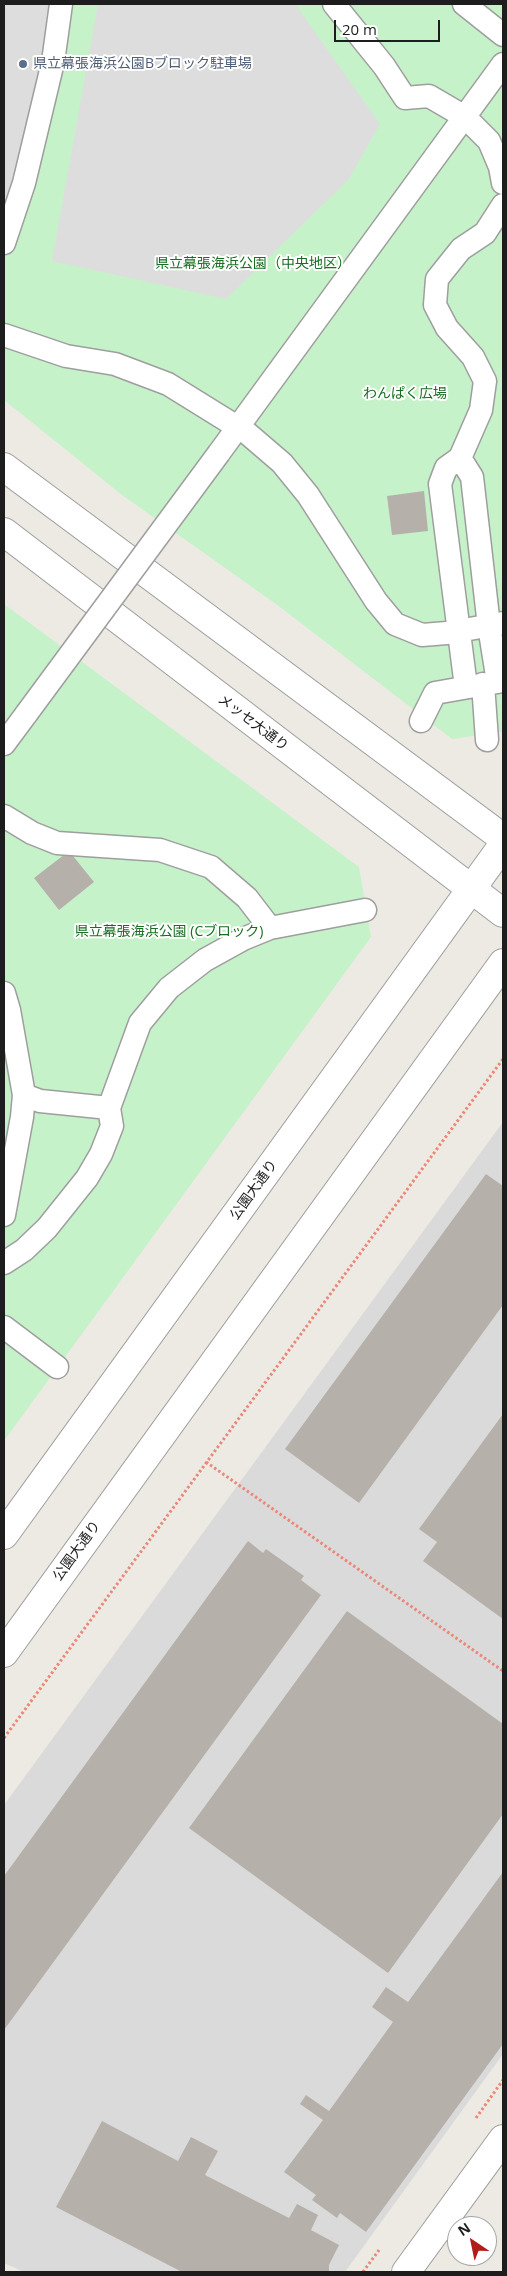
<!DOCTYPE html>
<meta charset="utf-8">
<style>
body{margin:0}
#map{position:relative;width:507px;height:2276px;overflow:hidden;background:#edeae4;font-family:"Open Sans",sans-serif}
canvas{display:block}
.frame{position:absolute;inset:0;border:5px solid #1d1d1d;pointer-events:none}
.north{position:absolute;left:447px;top:2216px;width:50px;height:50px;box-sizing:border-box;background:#fff;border:1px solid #a5a5a5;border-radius:50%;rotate:326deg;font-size:14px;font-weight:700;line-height:20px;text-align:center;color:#1d1d1d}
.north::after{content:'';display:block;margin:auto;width:18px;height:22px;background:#b21b18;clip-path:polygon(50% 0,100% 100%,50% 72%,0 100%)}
.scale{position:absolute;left:334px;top:20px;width:106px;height:22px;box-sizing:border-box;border:2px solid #1d1d1d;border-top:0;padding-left:6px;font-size:15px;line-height:18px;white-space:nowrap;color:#1d1d1d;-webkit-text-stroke:4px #fff;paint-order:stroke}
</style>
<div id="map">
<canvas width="507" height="2276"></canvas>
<div class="frame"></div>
<div class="north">N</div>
<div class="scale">20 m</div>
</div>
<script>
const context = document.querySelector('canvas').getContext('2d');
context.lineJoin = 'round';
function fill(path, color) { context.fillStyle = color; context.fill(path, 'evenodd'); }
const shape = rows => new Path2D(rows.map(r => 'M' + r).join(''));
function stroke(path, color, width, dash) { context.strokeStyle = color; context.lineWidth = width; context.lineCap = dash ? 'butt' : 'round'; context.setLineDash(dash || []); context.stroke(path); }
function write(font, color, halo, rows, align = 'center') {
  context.font = font + ' "Open Sans","Noto Sans JP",sans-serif'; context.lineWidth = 4; context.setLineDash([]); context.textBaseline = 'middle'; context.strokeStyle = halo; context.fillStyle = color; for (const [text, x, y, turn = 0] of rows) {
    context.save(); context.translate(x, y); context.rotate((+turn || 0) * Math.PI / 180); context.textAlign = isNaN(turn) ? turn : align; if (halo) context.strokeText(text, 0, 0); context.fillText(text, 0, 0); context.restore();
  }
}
fill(shape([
 [503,1122,503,2054,345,2272,24,2272,4,2263,4,1805]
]), '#dbdada');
fill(shape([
 [4,4,503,4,503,732,452,739,276,604,122,495,4,400],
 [4,604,359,867,371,937,4,1441]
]), '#c6f2ca');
fill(shape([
 [4,4,53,4,31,124,4,206],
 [98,4,295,4,380,124,348,180,226,299,52,261]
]), '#ddd');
fill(shape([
 [424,491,428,531,392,535,387,496],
 [69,851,94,882,59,910,34,878],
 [486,1174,503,1186,503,1305,359,1503,285,1449],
 [503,1414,503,1619,423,1561,437,1542,419,1529],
 [248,1541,263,1553,266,1549,304,1576,301,1580,321,1595,4,2030,4,1876],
 [347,1611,503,1724,503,1814,388,1973,189,1828],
 [503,1872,503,2044,366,2232,340,2213,337,2218,312,2200,316,2195,284,2172,323,2120,300,2104,306,2095,329,2111,393,2022,372,2007,386,1987,408,2002],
 [102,2121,178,2161,191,2137,218,2151,205,2175,289,2218,297,2204,318,2215,311,2230,339,2245,329,2265,329,2272,182,2272,56,2207]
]), '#b6b0aa');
const pedestrian = shape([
 [334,4,384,66,405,98,429,96,465,117,489,141,500,167,503,183],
 [464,4,503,35],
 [4,243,24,183,53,62,61,4],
 [4,335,66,356,115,364,168,384,247,433,282,463,308,495,376,601,395,624,422,635,447,633,503,623],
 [219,453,503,64],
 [460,458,446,468,440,484,466,687],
 [498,682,489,626,472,477,460,458,481,410,485,381,473,357,447,328,435,305,437,279,461,249,485,233,503,205],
 [483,684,487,740],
 [421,721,435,693,503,681],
 [4,744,27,713],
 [4,816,32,833,57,843,160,850,211,867,247,898,270,928],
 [4,993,9,1010,24,1095,22,1117,4,1215],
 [24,1095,40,1101,109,1108],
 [4,1263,24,1250,47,1228,87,1178,101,1154,112,1126,109,1108,140,1023,169,988,205,960,243,939,270,928,365,910],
 [4,1327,57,1367]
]);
const tertiary = shape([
 [4,467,503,838],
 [4,532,503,913],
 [4,1535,503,845],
 [4,1653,503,963],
 [406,2272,503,2139]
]);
stroke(pedestrian, '#9e9e9e', 25);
stroke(tertiary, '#9e9e9e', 30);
stroke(shape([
 [206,1462,503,1671],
 [4,1738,503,1059],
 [476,2118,503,2080],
 [363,2272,379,2250]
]), '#e98879', 3, [2.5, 2.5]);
stroke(pedestrian, '#fff', 22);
stroke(tertiary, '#fff', 28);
const pedestrianBridge = shape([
 [27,713,219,453]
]);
stroke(pedestrianBridge, '#9e9e9e', 25, []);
stroke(pedestrianBridge, '#fff', 22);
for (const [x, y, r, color] of [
 [23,64,5,"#5c6f8a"]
]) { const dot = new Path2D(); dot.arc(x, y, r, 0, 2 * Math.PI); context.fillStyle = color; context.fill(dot); stroke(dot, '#fff', 2); }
write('14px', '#4e5e75', '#fff', [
 ["県立幕張海浜公園Bブロック駐車場",33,64]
], 'left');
write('14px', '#186e21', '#fff', [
 ["県立幕張海浜公園（中央地区）",253,264],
 ["わんぱく広場",405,394],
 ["県立幕張海浜公園 (Cブロック)",169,932]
]);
write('14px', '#1d1d1d', '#fff', [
 ["メッセ大通り",253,723,37],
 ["公園大通り",254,1190,-54],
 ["公園大通り",77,1551,-54]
]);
</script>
